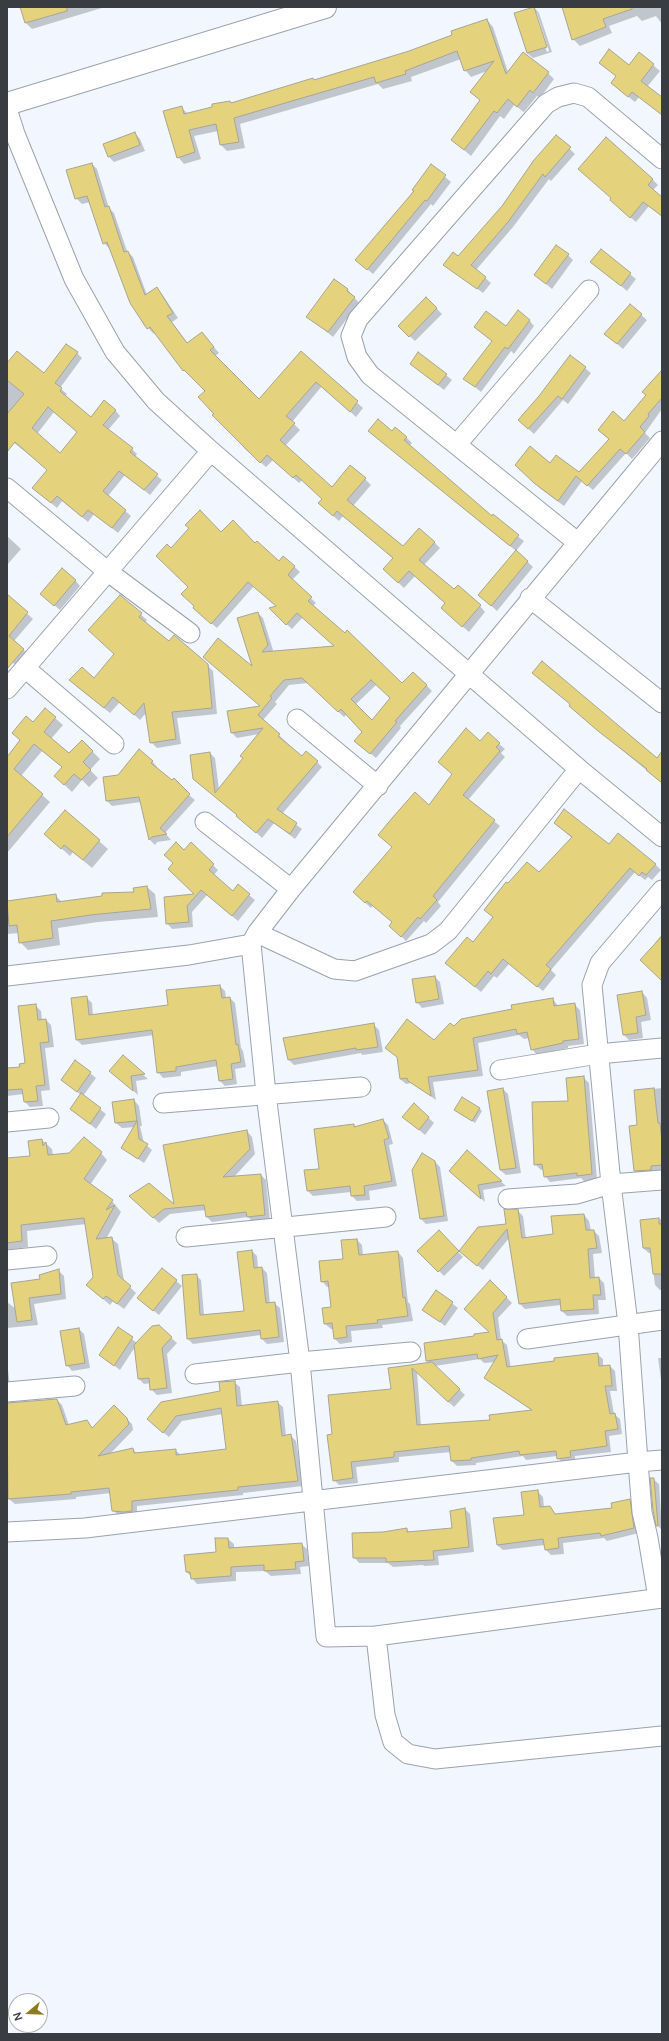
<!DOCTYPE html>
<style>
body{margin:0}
#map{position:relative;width:669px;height:2041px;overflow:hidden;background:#f2f7ff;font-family:Manrope,sans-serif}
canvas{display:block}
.frame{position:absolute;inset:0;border:8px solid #393c41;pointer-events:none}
.north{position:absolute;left:8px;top:1993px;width:40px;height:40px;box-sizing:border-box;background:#fff;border:1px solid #b0b1b3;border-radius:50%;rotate:251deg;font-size:11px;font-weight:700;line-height:16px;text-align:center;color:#393c41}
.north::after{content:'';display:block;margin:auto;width:14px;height:18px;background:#8c7b21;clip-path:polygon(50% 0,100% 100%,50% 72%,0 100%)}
</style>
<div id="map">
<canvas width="669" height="2041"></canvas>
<div class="frame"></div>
<div class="north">N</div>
</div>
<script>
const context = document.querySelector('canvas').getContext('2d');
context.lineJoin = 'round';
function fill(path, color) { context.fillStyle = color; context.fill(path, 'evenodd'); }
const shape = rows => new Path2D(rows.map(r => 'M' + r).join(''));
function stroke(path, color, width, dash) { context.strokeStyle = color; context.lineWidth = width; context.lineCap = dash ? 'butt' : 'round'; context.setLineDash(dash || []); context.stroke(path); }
fill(shape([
 [21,7,105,7,32,29,26,23],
 [534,7,539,13,552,52,533,58,527,53,515,14],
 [535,13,537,13,549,51,547,52],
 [563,7,662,7,662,24,656,16,642,21,637,16,609,26,612,33,580,46,573,39],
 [487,20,493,27,508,72,548,73,554,79,540,98,537,96,524,112,514,105,504,119,500,116,471,156,452,140,481,101,472,92,487,71,471,77,465,70,461,59,411,77,412,81,383,89,378,84,240,124,245,148,227,151,221,145,218,131,194,136,201,159,184,164,178,157,181,107,188,114,214,108,230,102,232,104,315,81,410,52,453,35],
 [639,53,660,71,647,87,662,99,662,115,639,97,635,102,618,89,612,83,617,77,600,62,629,66],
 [135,133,140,139,145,151,114,162,109,157],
 [556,136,575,154,551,181,549,179,513,227,476,270,491,283,483,293,445,265,459,257,503,206],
 [92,164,97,169,109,208,114,213,127,251,133,257,147,295,156,289,162,294,178,318,172,322,188,344,202,333,219,353,215,356,259,401,301,352,363,408,356,417,322,386,292,422,300,430,285,446,332,488,351,467,365,479,371,485,353,506,404,547,434,542,440,548,424,565,455,591,480,606,485,612,469,632,448,614,446,604,415,576,404,588,390,575,394,559,343,516,339,521,325,509,323,499,302,480,299,483,273,460,266,467,245,449,200,397,206,392,184,370,156,333,154,334,148,328,131,303,110,249,104,243,90,202,82,204,76,198],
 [431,165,451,182,433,206,431,204,373,274,362,265],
 [652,179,658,185,653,190,662,197,662,217,649,206,636,222,616,205,612,198],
 [601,250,636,279,627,291,592,262],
 [568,255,573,260,552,289,535,275],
 [335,280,348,290,359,303,333,337,308,317],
 [426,298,442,314,415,341,399,326],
 [630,305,647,320,623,349,611,339],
 [529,320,534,326,514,354,511,351,481,392,465,379,506,327],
 [77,353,82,358,60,388,67,394,65,396,91,418,115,410,120,416,108,430,132,449,137,454,135,457,162,480,150,495,125,475,108,496,131,516,118,533,94,514,88,522,62,501,57,508,39,493,48,470,13,442,7,449,7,365,44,374],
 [54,412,78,433,60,455,37,434],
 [570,356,591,373,568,404,563,400,534,434,524,425,540,397],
 [411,364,446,375,452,380,444,390],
 [662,371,662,409,645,433,650,438,632,459,626,453,593,490,582,481,564,506,541,489,516,465,550,464,579,474,610,440,604,435,625,422,647,395],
 [369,431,406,437,412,443,409,446,492,517,524,541,516,551],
 [221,533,256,544,279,562,284,557,300,572,292,580,316,603,313,606,402,684,426,685,432,691,400,726,401,728,376,758,361,746,364,732,347,714,344,717,308,683,289,685,275,702,277,704,263,720,302,757,317,762,322,767,282,814,302,829,295,839,274,823,262,838,238,815,193,779,210,753,215,758,219,790,244,758,259,734,237,738,232,733,262,706,254,669,258,613,263,618,273,650,272,652,336,647,303,617,292,629,270,609,277,607,254,586,217,628,199,613,195,607,189,587,171,549],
 [377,684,391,698,372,722,355,705],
 [7,536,21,549,7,565],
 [516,551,533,567,497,611,479,595],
 [75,580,80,586,60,610,47,599],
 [120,596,147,620,145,623,169,643,207,665,213,671,217,714,177,718,181,744,157,748,151,742,146,713,140,720,120,702,110,713,76,686,94,680,115,654],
 [13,600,33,619,14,641,29,655,18,667,7,658,7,607],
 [542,662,662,763,662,783,605,736,575,711,571,705,533,673],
 [55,718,63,725,51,739,69,754,82,741,100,759,90,770,98,778,89,787,82,780,72,792,55,776,63,768,42,751,21,776,50,802,7,853,7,758,33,723],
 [488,734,505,749,501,753,505,757,468,800,500,826,438,902,441,906,426,923,424,921,406,941,396,931,393,923,373,905,371,908,359,897,393,847,379,835,429,806],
 [152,761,157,767,156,768,195,800,165,833,171,840,157,842,155,845,150,840,141,802,112,806,107,801,104,778,118,776],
 [65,811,108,849,92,868,73,852,70,856,45,834],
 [555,823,655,864,661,870,652,880,648,877,645,880,635,872,551,970,556,975,543,991,509,964,497,978,494,976,481,992,452,968,572,838],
 [191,844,218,870,214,875,233,892,238,886,255,900,238,921,207,895,192,912,193,927,172,929,167,923,196,895,184,851],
 [147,887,155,894,158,917,98,922,58,928,60,945,28,950,20,942,19,933,7,934,7,892,8,901,55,895,62,902,135,893],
 [662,934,662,979,655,943],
 [435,977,440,982,444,1004,422,1008,417,1002],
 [220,986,225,991,226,998,230,998,235,1003,241,1048,243,1051,246,1067,235,1069,237,1084,225,1086,220,1081,218,1066,181,1072,181,1076,163,1078,158,1072,154,1035,82,1045,77,1040,72,999,86,997,92,1003,93,1016,169,1006],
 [642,992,647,998,651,1020,641,1022,643,1038,629,1040,624,1035,618,996],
 [553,999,558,1006,574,1004,580,1010,584,1044,568,1046,568,1048,537,1055,532,1049,529,1038,524,1039,519,1035,478,1043,483,1076,433,1082,436,1100,411,1083,406,1084,400,1079,434,1041,454,1028],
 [36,1006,41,1011,42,1020,46,1020,51,1025,54,1047,45,1048,50,1090,41,1091,43,1106,30,1107,25,1102,24,1094,7,1096,7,1069,21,1068,26,1064],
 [373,1024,379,1030,383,1052,362,1055,361,1053,294,1065,289,1060],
 [123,1057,148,1079,136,1081,138,1095,116,1076],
 [90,1073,96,1078,83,1096,106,1114,96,1129,71,1109,81,1095,62,1080],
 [583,1077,589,1083,597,1180,584,1181,581,1178,550,1182,545,1176,544,1169,541,1170,535,1164],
 [662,1088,662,1172,641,1177,635,1171,639,1126,635,1091],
 [503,1089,508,1094,521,1173,506,1175,500,1170],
 [134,1100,139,1106,142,1126,140,1126,144,1143,152,1150,144,1163,122,1148,135,1127,122,1128,116,1123,113,1103],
 [479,1108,482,1111,475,1123,455,1110],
 [404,1117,429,1118,434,1123,425,1135],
 [383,1120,388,1125,393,1144,389,1145,397,1186,369,1191,370,1200,357,1201,352,1196,351,1192,313,1196,308,1191,320,1169,354,1125,356,1128],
 [247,1131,252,1137,255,1154,234,1177,261,1175,266,1180,270,1221,253,1222,248,1217,212,1222,207,1217,206,1210,170,1214,159,1223,136,1201,176,1206],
 [42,1140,52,1149,53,1156,101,1153,107,1160,90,1185,112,1201,121,1212,106,1239,111,1238,118,1244,124,1281,136,1293,124,1309,113,1301,110,1305,87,1285,94,1278,86,1224,27,1231,28,1247,7,1250,7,1159,31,1157],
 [467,1151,506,1186,483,1190,485,1202,455,1176],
 [435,1162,440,1167,448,1221,426,1224,421,1219,413,1170],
 [517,1210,523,1216,526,1239,554,1235,584,1215,589,1221,591,1231,594,1231,599,1236,602,1253,593,1254,595,1278,599,1278,604,1283,606,1300,598,1300,599,1314,567,1316,562,1311,561,1305,525,1309,520,1304,509,1238,483,1270,466,1256,508,1225],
 [662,1219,662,1290,660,1290,655,1285,651,1253,649,1253,643,1248,641,1221],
 [439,1232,463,1257,444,1276,419,1251],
 [357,1240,362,1245,363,1256,398,1252,403,1258,408,1302,410,1304,413,1321,382,1325,383,1328,351,1331,352,1342,340,1344,334,1338,333,1329,331,1329,325,1324,332,1308,330,1286,327,1287,322,1281,344,1260],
 [252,1251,257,1256,258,1268,262,1268,267,1273,270,1304,274,1303,280,1308,284,1342,267,1344,262,1339,261,1335,193,1344,188,1339,183,1276,196,1275,201,1280,204,1315,246,1312],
 [162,1269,182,1286,159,1315,144,1303],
 [58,1270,64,1276,66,1299,34,1304,38,1325,7,1328,7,1302,16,1309,41,1280],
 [490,1281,512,1303,498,1318,501,1340,507,1345,511,1368,597,1354,603,1359,603,1366,610,1366,615,1371,617,1391,610,1391,614,1414,620,1419,622,1434,609,1436,611,1452,575,1456,575,1462,563,1464,557,1456,526,1460,523,1456,476,1463,476,1465,457,1466,452,1461,451,1452,399,1457,399,1462,356,1467,358,1483,339,1485,334,1480,334,1435,392,1390,389,1368,429,1363,427,1361,475,1337,490,1332],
 [480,1359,484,1363,496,1362,485,1378,533,1411,491,1421,421,1426,417,1372,454,1407,465,1395,435,1366],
 [436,1291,458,1308,445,1326,423,1309],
 [158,1326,177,1343,167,1354,172,1393,157,1395,151,1389,151,1383,144,1384,139,1379,135,1347,120,1370,100,1355,118,1328,137,1343],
 [79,1329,84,1334,90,1368,72,1371,67,1365],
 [658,1358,662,1358,662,1382,661,1380],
 [7,1362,10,1386,7,1386],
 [234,1382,240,1387,242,1407,277,1402,283,1407,286,1436,290,1435,296,1441,303,1486,243,1493,243,1495,137,1506,137,1516,119,1516,113,1510,111,1493,76,1497,76,1499,15,1504,9,1499,10,1466,7,1466,7,1404,57,1400,62,1405,69,1425,86,1421,93,1429,114,1407,132,1424,133,1430,110,1454,133,1449,137,1454,175,1450,181,1455,227,1450,223,1414,182,1421,169,1437,153,1424,221,1392],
 [653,1479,659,1484,662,1530,657,1525],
 [537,1491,543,1497,544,1508,549,1507,556,1515,613,1508,630,1500,635,1505,639,1533,607,1541,604,1538,563,1543,564,1554,551,1555,546,1550,545,1545,503,1550,497,1545,525,1516],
 [465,1509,470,1514,474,1552,438,1556,439,1565,424,1566,423,1565,393,1567,388,1563,359,1563,354,1557,383,1533,407,1529,410,1533,453,1529],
 [216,1539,228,1539,234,1544,234,1548,301,1544,307,1549,309,1566,300,1567,301,1574,271,1576,265,1571,236,1572,236,1581,197,1584,187,1572,217,1552]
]), '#0003');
const building = shape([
 [20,7,67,7,67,11,25,23,20,7],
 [534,7,547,47,527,53,514,13,534,7],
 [562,7,632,7,632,9,603,19,606,27,572,40,562,7],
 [487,19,506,74,523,52,549,72,533,93,530,90,517,107,508,99,497,113,494,111,464,150,451,140,480,100,470,92,494,61,464,71,457,51,405,71,406,74,376,83,374,77,234,118,239,142,220,145,216,124,189,130,195,152,177,158,163,111,182,106,184,114,212,107,212,104,230,101,231,103,313,78,314,80,409,51,452,35,451,31,487,19],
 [609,49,629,65,639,52,654,64,641,81,662,97,662,115,632,92,628,97,611,83,616,76,599,63,609,49],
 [135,132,140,145,108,157,103,144,135,132],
 [556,135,571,147,545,177,543,174,508,222,471,265,486,277,477,289,443,265,453,252,458,256,502,206,534,160,556,135],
 [606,137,653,179,648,185,662,197,662,216,643,202,630,218,610,200,611,198,578,169,606,137],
 [92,163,105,207,109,206,124,252,128,251,145,295,157,287,173,313,167,316,187,343,202,332,214,347,210,350,259,399,301,351,358,401,350,412,316,382,286,416,295,423,280,440,332,487,350,465,366,478,347,500,403,546,419,528,435,542,419,560,454,589,458,585,481,605,462,627,441,608,445,603,409,571,398,583,383,569,393,558,337,511,333,516,318,503,322,499,296,475,293,478,267,455,260,463,212,415,214,414,198,397,205,391,184,370,183,371,150,327,147,329,130,303,107,242,103,244,87,196,75,199,66,170,92,163],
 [431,164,446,175,427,201,425,200,367,270,355,260,414,191,412,190,431,164],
 [556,245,569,254,546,284,534,275,556,245],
 [601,249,631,273,621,286,590,262,601,249],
 [334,279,348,289,347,291,355,297,328,332,306,317,334,279],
 [426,297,437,308,409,337,398,326,426,297],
 [630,304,642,314,617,344,604,334,630,304],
 [518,310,530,320,508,349,505,347,475,387,463,379,492,341,474,327,486,311,506,326,518,310],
 [66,344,78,352,55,383,62,388,60,391,91,417,104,400,116,410,103,425,133,448,130,452,158,474,144,490,119,471,103,491,126,510,112,528,88,510,82,517,57,496,51,503,32,488,47,470,15,442,7,452,7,414,24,394,7,380,7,363,17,351,44,373,66,344],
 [48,407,77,432,60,453,32,428,48,407],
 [418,352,447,374,438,385,410,364,418,352],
 [570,355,586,367,562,399,558,396,528,429,518,420,539,396,570,355],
 [662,370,662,398,648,414,649,416,640,427,645,432,626,454,620,449,587,486,576,476,558,501,534,483,515,465,530,446,550,463,556,455,579,472,609,439,598,430,613,411,624,421,646,395,642,392,662,370],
 [378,419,392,431,395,427,407,437,404,440,492,516,493,514,519,535,510,546,368,431,378,419],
 [200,510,221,532,233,520,255,543,257,541,279,561,283,556,295,566,288,575,312,597,308,601,345,633,347,630,402,683,413,672,427,685,395,721,397,722,370,754,354,741,362,732,341,709,338,712,302,678,284,680,270,696,272,698,258,715,280,734,278,736,302,756,306,751,318,761,277,809,297,823,290,834,268,819,256,833,236,816,237,815,193,779,190,755,210,752,215,793,243,758,240,756,263,728,231,733,227,711,260,706,203,657,218,638,252,666,237,618,258,612,268,645,262,652,334,646,297,613,286,625,269,608,276,606,248,582,211,624,193,608,194,606,181,594,188,587,156,556,167,544,171,548,189,528,185,525,200,510],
 [371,680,390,698,372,720,351,699,371,680],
 [516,550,528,561,491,606,478,595,516,550],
 [62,568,76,580,54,606,40,594,62,568],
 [7,594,28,612,9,636,24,649,7,669,7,594],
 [120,595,142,613,139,617,169,641,174,635,208,664,212,708,172,712,176,739,150,743,144,703,134,715,113,697,104,708,69,680,82,667,94,678,114,654,88,630,120,595],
 [542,661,657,758,662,751,662,783,646,770,647,769,598,731,569,706,570,704,532,673,542,661],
 [45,708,56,717,44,732,69,753,82,740,93,751,83,762,91,770,81,780,74,774,64,785,54,776,62,767,34,744,14,769,43,794,7,837,7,757,20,740,12,733,26,716,33,722,45,708],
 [466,728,480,741,488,732,500,743,496,747,500,751,463,795,495,820,433,896,437,900,420,919,418,917,401,937,389,926,392,922,367,901,365,903,353,892,392,847,378,835,393,817,415,792,429,805,452,774,438,762,466,728],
 [139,749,153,761,151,763,172,780,174,778,190,794,160,828,167,834,152,837,149,840,139,797,106,801,103,777,118,775,139,749],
 [564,809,609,844,618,833,656,864,646,875,642,872,639,876,630,868,546,965,551,969,537,987,503,959,491,974,488,971,475,987,445,963,467,937,473,942,493,917,484,910,506,882,508,883,527,862,539,872,572,837,554,823,564,809],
 [65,810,100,840,83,860,64,845,61,849,44,834,65,810],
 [176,842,184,850,191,842,214,864,209,870,233,891,238,884,250,894,232,916,201,890,187,906,189,922,166,924,164,897,194,894,168,869,173,863,164,855,176,842],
 [147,886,151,909,90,915,51,921,53,938,19,943,17,925,9,926,7,901,56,894,57,902,102,896,102,893,134,892,133,888,147,886],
 [662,936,662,981,640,960,662,936],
 [435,976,439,999,416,1003,412,979,435,976],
 [220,985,222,998,230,997,236,1045,238,1044,241,1062,231,1064,233,1079,219,1081,216,1060,176,1067,176,1071,157,1073,152,1030,76,1040,71,998,87,996,89,1015,168,1005,166,990,220,985],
 [642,991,646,1015,636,1017,638,1033,623,1035,617,995,642,991],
 [553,998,554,1006,575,1003,579,1039,563,1041,563,1043,531,1050,527,1032,517,1034,516,1029,473,1038,478,1070,428,1077,431,1096,408,1081,407,1078,400,1079,397,1057,385,1048,407,1019,434,1040,450,1023,454,1026,461,1019,512,1009,511,1005,553,998],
 [36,1004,38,1020,46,1019,49,1042,40,1043,45,1085,36,1086,38,1101,24,1102,22,1089,7,1090,7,1068,20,1067,19,1064,25,1063,18,1006,36,1004],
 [374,1023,378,1047,356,1050,356,1048,288,1060,283,1038,374,1023],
 [123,1055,145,1074,131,1076,133,1091,109,1071,123,1055],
 [75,1060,91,1072,77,1092,61,1080,75,1060],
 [584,1076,592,1174,577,1176,577,1173,544,1177,542,1164,534,1165,532,1102,568,1101,566,1078,584,1076],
 [503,1088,516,1168,500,1170,487,1091,503,1088],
 [654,1088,658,1123,660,1123,662,1142,662,1165,651,1166,651,1170,634,1171,629,1126,637,1125,634,1090,654,1088],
 [81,1093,101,1108,90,1124,70,1109,81,1093],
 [462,1097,480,1108,472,1121,454,1110,462,1097],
 [134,1099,137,1121,115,1123,112,1102,134,1099],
 [414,1103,429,1117,419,1130,402,1117,414,1103],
 [383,1119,389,1138,384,1140,392,1181,364,1186,365,1195,351,1196,350,1186,307,1191,304,1170,319,1169,314,1129,354,1124,354,1127,383,1119],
 [137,1121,139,1139,148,1144,138,1159,121,1148,137,1121],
 [247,1130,250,1149,223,1177,261,1174,265,1215,247,1217,246,1212,206,1217,204,1205,164,1209,153,1218,129,1196,149,1183,174,1204,163,1145,247,1130],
 [84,1137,102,1152,84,1179,113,1200,106,1210,115,1205,96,1239,112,1237,118,1275,131,1286,117,1304,106,1296,103,1299,86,1285,93,1277,84,1218,21,1225,22,1241,7,1243,7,1158,30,1156,28,1141,42,1139,43,1146,46,1142,48,1155,69,1153,84,1137],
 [467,1150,502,1181,478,1185,481,1199,449,1171,467,1150],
 [422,1153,435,1161,444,1216,420,1219,412,1170,422,1153],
 [504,1209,518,1209,522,1238,553,1234,551,1216,584,1214,586,1230,594,1230,597,1248,588,1249,590,1278,599,1277,601,1295,593,1295,594,1309,561,1311,560,1299,519,1304,507,1229,477,1266,459,1251,478,1227,506,1224,504,1209],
 [659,1218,659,1224,662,1224,662,1274,653,1274,650,1248,643,1248,640,1220,659,1218],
 [439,1230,459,1251,438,1272,417,1251,439,1230],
 [357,1239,359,1255,398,1251,403,1298,405,1297,408,1316,377,1320,378,1323,346,1326,347,1337,334,1339,332,1323,324,1324,322,1308,331,1307,328,1281,321,1282,319,1261,343,1259,341,1240,357,1239],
 [252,1250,254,1268,262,1267,266,1303,275,1302,279,1337,261,1339,260,1330,187,1339,182,1275,197,1274,200,1315,244,1311,237,1252,252,1250],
 [162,1268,177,1280,153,1311,137,1298,162,1268],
 [59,1269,61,1294,29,1298,32,1320,17,1322,11,1283,40,1279,39,1275,59,1269],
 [490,1280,507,1297,493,1313,497,1340,502,1339,507,1367,554,1361,554,1358,598,1353,599,1366,610,1365,612,1386,605,1386,610,1414,615,1413,618,1429,605,1431,607,1446,570,1451,571,1457,557,1459,556,1451,520,1455,519,1451,471,1458,471,1460,451,1461,449,1446,394,1452,394,1457,351,1462,353,1478,333,1481,327,1435,332,1434,328,1395,391,1389,388,1368,432,1362,460,1389,448,1402,412,1368,417,1425,490,1420,489,1415,532,1410,484,1378,498,1355,478,1359,477,1354,426,1361,424,1343,474,1336,474,1334,489,1332,464,1309,490,1280],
 [436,1290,453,1302,440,1322,422,1310,436,1290],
 [159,1325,172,1337,162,1348,167,1388,150,1390,149,1378,138,1379,134,1345,152,1326,159,1325],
 [118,1327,133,1337,114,1366,99,1355,118,1327],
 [79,1328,85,1363,66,1366,60,1331,79,1328],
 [235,1381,237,1406,278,1401,282,1436,291,1434,298,1481,238,1487,238,1490,132,1501,132,1511,124,1512,112,1511,109,1488,71,1492,71,1494,8,1499,7,1403,57,1399,66,1425,87,1420,92,1428,114,1405,127,1418,129,1424,98,1456,133,1448,134,1453,176,1449,176,1455,226,1449,221,1408,176,1416,163,1433,147,1419,161,1402,220,1391,219,1382,235,1381],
 [650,1478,654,1478,658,1526,656,1526,653,1510,650,1478],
 [538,1490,540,1507,550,1506,555,1514,612,1508,611,1503,630,1499,634,1528,601,1536,600,1533,558,1538,559,1548,545,1550,543,1539,497,1545,493,1518,524,1515,521,1492,538,1490],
 [465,1508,469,1547,433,1551,434,1560,386,1562,386,1558,353,1558,352,1533,383,1532,407,1528,407,1532,452,1528,450,1511,465,1508],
 [215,1538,228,1538,229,1548,302,1543,304,1561,295,1562,296,1569,264,1571,264,1565,231,1567,231,1576,191,1579,190,1572,186,1572,184,1555,216,1552,215,1538]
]);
fill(building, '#e4d37c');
stroke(building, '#a6a497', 1);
const minor = shape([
 [7,109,15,134,74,279,115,352,156,401,211,451,579,769,662,837],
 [457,444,589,290],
 [7,488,107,571,190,633],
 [577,542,370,375,357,357,351,336,358,319,546,104,558,97,574,93,588,97,662,159],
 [530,598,662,703],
 [25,668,114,744],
 [7,689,211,451],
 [297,719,378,786],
 [205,822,291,889],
 [257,933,334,969,355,971,431,944,448,931,579,769],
 [251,944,266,1094,300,1362,326,1637,376,1636],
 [7,976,189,955,251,944,257,933,291,889,662,441],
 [500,1070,598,1054,662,1048],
 [163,1103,361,1087],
 [7,1122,49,1118],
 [508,1199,577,1194,611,1184,662,1180],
 [186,1237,386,1217],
 [7,1260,47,1256],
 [527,1339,662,1320],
 [195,1374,300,1362,411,1352],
 [7,1392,75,1386],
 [7,1532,85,1528,638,1462,628,1324,611,1184,592,985,600,963,662,890],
 [658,1598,648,1538,642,1512,638,1462,662,1460],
 [662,1598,376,1636,385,1715,393,1742,408,1754,435,1759,662,1736]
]);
const tertiary = shape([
 [7,104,325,7]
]);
stroke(minor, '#9aa2ad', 21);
stroke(tertiary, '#9aa2ad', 24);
stroke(minor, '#fff', 19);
stroke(tertiary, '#fff', 22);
</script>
